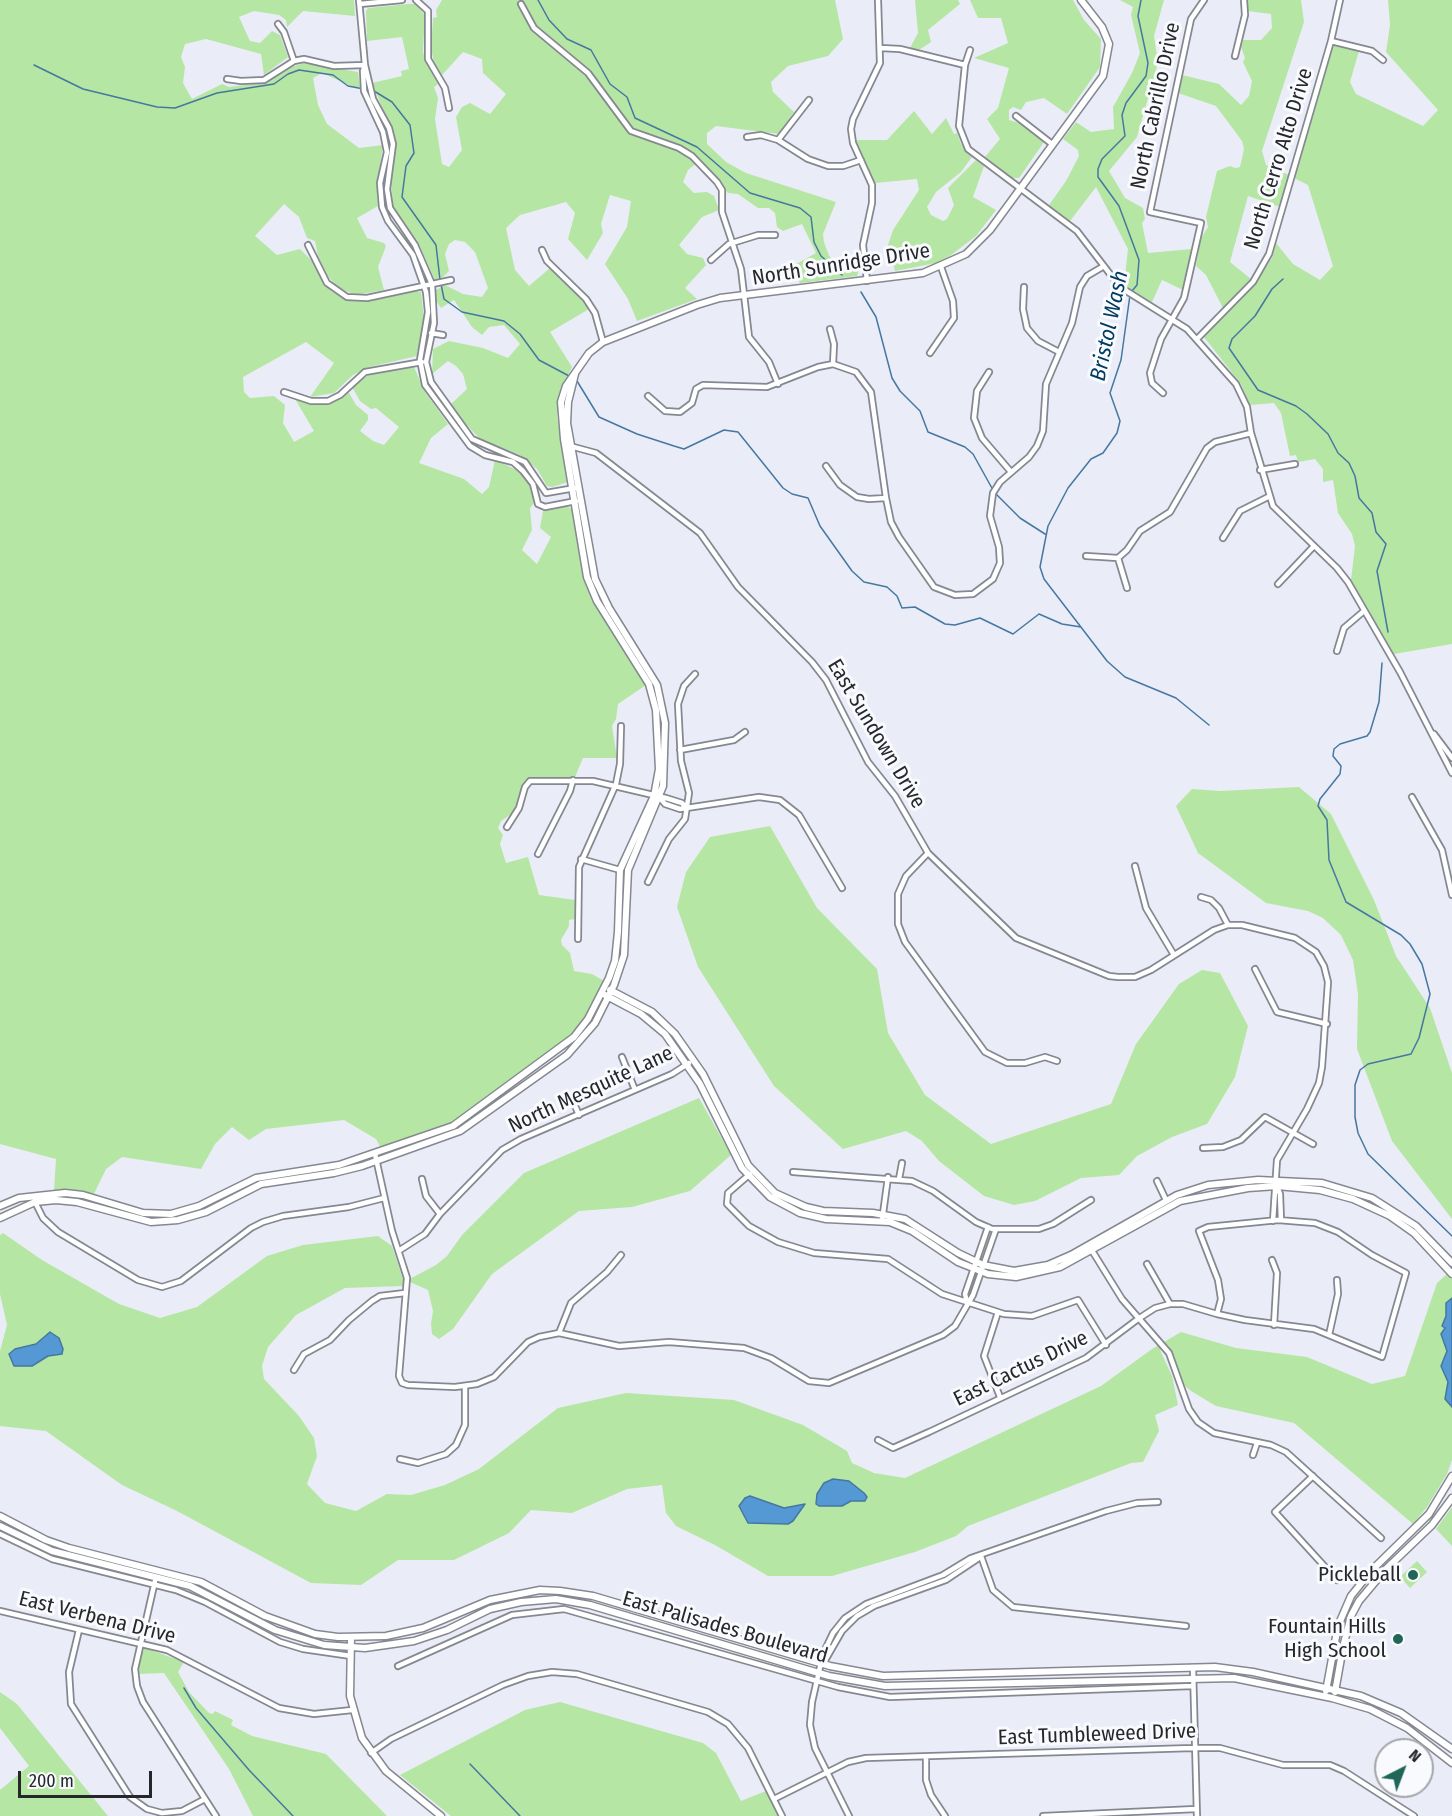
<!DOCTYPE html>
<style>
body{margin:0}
#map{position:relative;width:1452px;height:1816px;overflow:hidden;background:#eaedf7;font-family:"Fira Sans Condensed",sans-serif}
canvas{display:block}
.north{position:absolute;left:1374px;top:1738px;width:60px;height:60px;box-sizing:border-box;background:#f9fafe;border:2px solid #a5a6aa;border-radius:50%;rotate:42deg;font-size:16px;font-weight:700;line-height:24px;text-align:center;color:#26272b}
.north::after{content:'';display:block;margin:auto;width:21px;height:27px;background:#1f6659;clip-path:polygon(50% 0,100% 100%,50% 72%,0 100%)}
.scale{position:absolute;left:18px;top:1771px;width:134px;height:27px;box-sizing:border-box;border:3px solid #26272b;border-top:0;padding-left:8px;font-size:18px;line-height:21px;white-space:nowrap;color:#26272b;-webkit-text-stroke:4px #f9fafe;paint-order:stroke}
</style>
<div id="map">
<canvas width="1452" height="1816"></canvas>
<div class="north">N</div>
<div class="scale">200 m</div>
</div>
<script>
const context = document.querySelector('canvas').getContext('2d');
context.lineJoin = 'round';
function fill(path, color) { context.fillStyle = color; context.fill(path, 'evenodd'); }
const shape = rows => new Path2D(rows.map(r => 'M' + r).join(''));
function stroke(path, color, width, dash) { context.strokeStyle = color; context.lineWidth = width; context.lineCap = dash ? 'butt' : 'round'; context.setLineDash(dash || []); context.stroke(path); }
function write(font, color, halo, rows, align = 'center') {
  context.font = font + ' "Fira Sans Condensed",sans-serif'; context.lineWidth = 6; context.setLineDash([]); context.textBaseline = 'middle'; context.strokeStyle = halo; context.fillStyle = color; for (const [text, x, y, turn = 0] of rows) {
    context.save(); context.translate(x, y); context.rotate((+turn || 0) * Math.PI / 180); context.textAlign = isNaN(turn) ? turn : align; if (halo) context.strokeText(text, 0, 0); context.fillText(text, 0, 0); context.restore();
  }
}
fill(shape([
 [0,0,354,0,355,16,303,11,287,27,286,20,279,15,254,11,239,17,250,41,260,43,272,31,280,35,288,57,264,75,261,54,206,39,185,44,181,57,185,67,183,83,192,99,222,84,229,87,261,83,288,68,304,63,358,72,360,87,356,88,322,73,313,78,318,105,327,124,359,148,383,145,377,188,378,206,357,218,367,238,384,243,386,246,378,267,384,290,356,295,337,287,328,276,318,256,315,241,307,238,299,217,284,204,255,236,277,255,300,249,315,264,331,291,349,301,369,301,417,291,421,292,424,320,417,356,369,367,353,375,334,393,310,397,334,363,306,342,243,377,244,392,250,398,274,396,285,405,283,423,294,442,314,431,295,399,321,405,340,398,348,391,356,405,368,415,368,420,360,431,373,441,384,445,399,427,376,408,371,409,360,401,352,387,370,374,414,367,425,392,448,424,431,438,419,463,464,479,482,494,489,487,495,460,519,471,529,484,534,503,530,508,532,530,522,550,537,564,551,537,540,528,543,511,565,506,573,509,589,591,646,685,618,704,616,719,612,726,617,758,583,758,575,777,527,780,513,813,501,821,498,828,503,835,500,844,506,863,528,857,539,895,575,900,575,919,569,920,569,926,561,940,562,945,570,953,574,971,592,974,604,981,578,1031,452,1125,382,1150,376,1139,344,1120,266,1129,249,1140,232,1127,215,1144,201,1169,122,1157,106,1169,93,1196,54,1191,56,1159,0,1144],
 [442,0,835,0,843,39,828,56,788,66,771,82,773,92,794,112,779,134,716,126,707,133,707,144,726,162,746,173,836,202,823,234,824,242,829,256,840,266,860,267,857,276,800,283,791,267,816,253,802,224,783,231,777,227,775,213,769,208,758,208,738,194,728,193,697,163,688,170,683,182,694,193,707,192,714,196,719,210,702,217,679,245,687,254,703,258,706,265,685,288,697,299,637,321,628,299,605,264,627,227,631,201,610,195,601,224,603,233,587,260,568,239,575,213,566,202,520,215,506,228,515,270,529,286,550,268,577,293,589,309,550,332,572,367,565,381,557,416,568,482,552,487,547,486,537,469,520,455,480,439,463,421,451,404,467,389,463,374,456,366,448,361,432,374,433,349,449,341,483,348,508,358,520,344,504,325,489,327,482,335,472,327,454,300,441,308,436,301,436,290,445,285,463,294,482,297,488,288,475,252,465,242,455,240,449,244,445,254,449,271,443,277,435,280,419,244,393,207,391,185,396,141,372,83,402,76,401,71,409,69,402,37,367,41,366,11,368,8,408,4,415,4,425,15,423,51,425,60,438,84,434,87,438,98,435,119,442,164,449,167,462,150,456,117,462,107,470,103,490,114,506,94,483,73,482,59,463,52,442,75,434,62,431,49,433,18,437,17,436,10],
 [915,0,958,0,960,4,928,30,931,42,919,50,910,48,918,33],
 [970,0,1073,0,1084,20,1101,39,1100,67,1067,114,1044,98,1026,102,1021,110,1013,107,1009,110,1009,120,1022,124,1044,142,1019,178,1012,178,984,158,1000,139,987,119,998,108,1009,68,974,58,1008,43,1001,18,978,18],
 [1120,0,1164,0,1154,36,1158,63,1137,137,1109,171,1125,198,1143,208,1145,219,1142,223,1148,253,1192,249,1183,290,1162,280,1152,302,1124,285,1128,249,1096,187,1070,221,1049,205,1066,181,1079,156,1078,150,1063,139,1076,122,1091,132,1114,129,1113,107,1132,73,1140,53,1131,15,1133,7],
 [1247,0,1301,0,1304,22,1262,151,1266,165,1289,175,1280,207,1248,196,1230,262,1251,279,1223,308,1206,275,1196,266,1201,238,1208,227,1206,217,1217,171,1230,166,1235,168,1240,167,1244,149,1242,141,1216,106,1178,93,1182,75,1219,84,1241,105,1249,96,1252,81,1243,62,1245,58,1241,47,1243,40,1261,40,1272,28,1271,14,1247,11],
 [1388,0,1452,0,1452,644,1394,654,1351,580,1355,546,1352,534,1338,513,1333,480,1323,482,1323,469,1315,459,1298,462,1296,455,1290,456,1281,413,1274,403,1250,405,1241,384,1204,337,1255,283,1272,258,1276,243,1293,264,1320,280,1333,266,1308,185,1294,178,1333,43,1359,51,1350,82,1356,94,1423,126,1438,110,1386,52,1390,25],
 [914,111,932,134,946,118,954,134,957,133,961,144,972,157,961,172,936,192,927,207,931,215,943,221,947,219,954,205,948,188,976,160,984,166,973,197,996,210,976,236,951,255,936,263,895,271,888,245,893,230,919,190,917,179,875,183,856,140,887,140],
 [1299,787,1331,814,1374,900,1396,956,1430,1008,1452,1073,1452,1219,1392,1141,1357,1049,1358,994,1353,960,1341,935,1323,918,1308,911,1266,903,1198,853,1176,806,1192,789,1220,791],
 [770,826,817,908,877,969,888,1033,925,1095,991,1144,1111,1104,1136,1044,1179,984,1202,970,1220,973,1248,1026,1235,1077,1207,1124,1172,1137,1137,1156,1119,1175,1081,1178,1035,1201,1014,1205,984,1196,939,1161,922,1141,906,1131,843,1149,774,1086,698,967,677,907,686,872,710,837],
 [699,1098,731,1155,690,1191,632,1207,579,1211,492,1274,453,1329,439,1339,432,1334,431,1324,433,1311,428,1290,410,1282,403,1286,345,1288,296,1315,268,1347,262,1366,264,1379,299,1416,314,1438,317,1456,307,1484,325,1503,356,1511,387,1494,411,1495,445,1485,479,1469,558,1408,626,1393,734,1400,803,1425,847,1451,852,1463,874,1473,905,1478,1101,1386,1152,1349,1181,1332,1236,1348,1307,1357,1372,1384,1405,1376,1437,1283,1447,1274,1452,1279,1452,1460,1447,1474,1427,1507,1413,1524,1294,1423,1216,1406,1191,1391,1185,1386,1168,1345,1160,1350,1172,1376,1178,1405,1155,1415,1159,1431,1143,1462,1131,1463,968,1526,956,1536,915,1552,832,1576,768,1576,715,1545,676,1526,666,1513,662,1485,627,1489,572,1513,531,1510,509,1533,454,1560,398,1560,361,1585,311,1583,177,1511,122,1485,46,1431,0,1426,0,1351,7,1325,0,1294,0,1235,3,1233,42,1260,119,1304,160,1318,197,1307,267,1256,303,1245,378,1236,392,1246,404,1282,436,1265,447,1256,462,1235,524,1173],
 [1452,1507,1452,1546,1436,1529],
 [1417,1561,1427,1572,1410,1588,1400,1577],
 [145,1648,184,1662,178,1672,189,1692,209,1713,213,1714,215,1711,233,1720,231,1725,252,1736,326,1754,387,1816,253,1816,229,1769,164,1673,138,1674,141,1654],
 [0,1692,17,1704,108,1816,0,1816,0,1790,29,1766,0,1728],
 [560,1702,703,1743,716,1753,741,1801,766,1791,779,1816,451,1816,400,1775,525,1710]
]), '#b6e6a3');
const water = shape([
 [1452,1298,1452,1407,1445,1399,1448,1382,1441,1366,1447,1351,1441,1334,1445,1328,1442,1326,1446,1316,1446,1303,1452,1298],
 [50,1332,59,1338,63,1349,62,1354,48,1356,32,1366,14,1366,9,1354,15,1349,36,1344,50,1332],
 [833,1479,849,1481,864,1493,867,1497,865,1501,851,1501,842,1506,819,1506,816,1504,817,1494,824,1483,833,1479],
 [750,1496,784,1508,805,1504,793,1521,788,1524,748,1523,739,1506,745,1498,750,1496]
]);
fill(water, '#5499d3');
stroke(water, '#4677a1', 1.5);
stroke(shape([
 [538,0,549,20,567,39,591,50,610,84,627,97,635,118,697,147,750,193,800,208,811,217,814,242,821,256,842,275],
 [34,65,83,89,157,107,175,108,217,93,274,84,288,74,299,70,333,75,348,86,369,90],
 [374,91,392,102,410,125,414,153,406,166,402,197,436,245,440,280],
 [1283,279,1272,289,1255,316,1232,339,1229,348,1258,390,1296,406,1307,414,1328,434,1338,453,1349,463,1355,476,1359,498,1372,513,1376,532,1386,544,1377,571,1388,632],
 [441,284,444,299,462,312,504,321,520,334,539,360,571,377],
 [1132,291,1137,285,1139,260,1119,206,1098,177,1098,169,1102,159,1125,136,1122,115,1126,103,1146,76,1148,63,1138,16,1141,0],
 [861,292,876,317,892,378,900,391,920,411,928,432,965,447,973,454,993,490],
 [1130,295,1121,360,1110,393,1120,421,1117,433,1103,453,1091,459,1068,488,1048,526,1040,567,1044,579,1107,661,1125,677,1176,698,1209,725],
 [577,381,599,417,637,434,674,446,684,449,724,430,738,432,783,488,792,494,808,498,820,526,852,571,864,582,887,587,897,596,902,608,915,607,945,624,955,625,980,618,1013,634,1039,614,1062,624,1081,627],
 [996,494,1020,518,1045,534],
 [1382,663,1379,702,1370,732,1367,736,1340,744,1334,749,1333,756,1341,766,1340,774,1320,799,1318,806,1327,820,1329,860,1346,902,1401,935,1410,944,1422,964,1430,994,1419,1038,1411,1054,1368,1064,1360,1070,1355,1085,1355,1117,1358,1133,1368,1154,1452,1236],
 [184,1688,196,1708,249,1770,293,1816],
 [470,1764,520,1816]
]), '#4677a1', 1.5);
const minor = shape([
 [359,0,365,65,373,99,389,128,393,144,387,189,390,208,415,245,432,284,434,323,426,362,431,382,472,439,525,462,546,493,575,488],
 [416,0,428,11,428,59,445,88,449,108],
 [360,4,402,0],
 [521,4,534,28,588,73,631,131,679,148,692,156,717,182,722,190,722,212,741,269,749,337,769,362,778,384],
 [278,24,284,32,294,61],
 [1331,41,1372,51,1383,60],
 [881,48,900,49,965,65],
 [970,50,965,65,959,126,968,149,1077,231,1120,287,1187,329,1236,384,1247,407,1251,433,1273,506,1337,568,1348,582,1400,672,1452,773],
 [1235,56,1245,15,1244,0],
 [365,65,363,71,364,91,383,132,387,152,380,183,382,207,388,221,413,255,426,292,428,312,420,360,425,385,470,446,485,455,513,462,523,471,533,484,538,504,545,507,576,501],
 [227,79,241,81,264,80,294,61,304,59,334,66,365,65],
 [1016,116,1052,144],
 [747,137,761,135,778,140,808,159,828,166,843,166,861,160],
 [778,140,809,100],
 [308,245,327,283,347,297,367,298,451,280],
 [542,250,547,261,586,299,595,313,603,342],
 [711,260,729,244,758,235,775,235],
 [867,281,863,245,872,203,872,185,853,143,851,129,853,119,880,63,878,0],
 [1024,287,1023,309,1027,328,1038,341,1059,352],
 [830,329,834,344,833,364],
 [431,333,443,335],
 [1197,339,1253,282,1269,254,1331,41,1340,0],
 [930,353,954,318,953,301,941,267],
 [989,372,977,391,974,418,982,438,1011,472],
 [284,392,311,401,328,401,340,395,365,372,422,362],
 [1163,393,1152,383,1150,373,1161,339,1184,298,1201,223,1150,212,1191,19,1204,0],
 [648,396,665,411,680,412,692,403,696,389,703,385,767,387,818,367,833,364,856,372,871,392,886,498,891,522,899,537,934,587,955,595,973,594,993,579,1000,563,999,547,990,516,993,493,1000,482,1029,457,1037,446,1043,431,1046,384,1072,323,1080,287,1087,276,1104,266],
 [570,446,596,453,700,533,738,587,812,662,826,680,868,762,895,796,928,853,1016,938,1109,976,1118,977,1135,977,1151,970,1214,930,1228,925,1242,925,1295,938,1316,952,1324,966,1328,982,1322,1067,1319,1083,1307,1109,1277,1160,1273,1221],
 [826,466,840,485,857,497,869,499,886,498],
 [1260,470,1295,464],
 [1223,538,1240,511,1268,497],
 [1086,556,1118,558,1127,550,1140,531,1170,512,1207,448,1215,442,1251,433],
 [1118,558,1127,588],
 [1278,584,1314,546],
 [1337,651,1344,628,1364,611],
 [1434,734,1452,758],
 [680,750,734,740,745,732],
 [1412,797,1442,850,1452,895],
 [660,798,665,804,680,809,759,797,780,800,799,815,842,888],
 [507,827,519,808,525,787,530,781,593,781,666,798,682,803,686,808],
 [928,853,906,876,898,894,898,924,905,942,985,1052,1007,1063,1025,1063,1045,1057,1057,1061],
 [538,854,570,791,573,780],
 [581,859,620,870],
 [1135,866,1146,908,1174,955],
 [648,882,669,839,685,819,689,793,681,761,678,704,684,686,695,674],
 [1201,897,1211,900,1219,908,1228,925],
 [578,939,579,867,616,784,620,764,621,726],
 [1255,969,1277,1012,1327,1024],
 [622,1057,635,1090],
 [572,1099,579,1115],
 [1203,1148,1223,1147,1241,1140,1265,1117,1313,1144],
 [375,1154,392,1231,407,1278,399,1376,402,1383,408,1385,455,1387,477,1384,494,1377,528,1342,539,1337,559,1333,619,1346,669,1342,744,1348,771,1358,809,1381,829,1383,943,1335,955,1326,973,1295,996,1229],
 [793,1172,912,1181,933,1191,976,1222,992,1229,1039,1229,1053,1224,1091,1200],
 [750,1174,728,1193,727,1204,749,1226,778,1242,814,1253,888,1259,942,1294,1004,1314,1032,1316,1078,1300,1106,1345],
 [422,1179,426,1196,440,1214],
 [899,1179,902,1163],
 [1157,1181,1166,1200],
 [1277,1186,1280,1194,1281,1220],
 [35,1202,43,1218,58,1232,138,1280,162,1287,181,1281,251,1228,263,1222,283,1216,349,1207,384,1198],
 [882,1221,888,1177],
 [1091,1249,1122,1299,1169,1353,1189,1409,1198,1422,1214,1433,1271,1445,1286,1452,1381,1538],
 [400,1250,425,1234,440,1214,502,1150,521,1139,672,1074,689,1063],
 [1272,1260,1277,1273,1274,1325],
 [1147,1264,1170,1304],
 [967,1302,965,1294,988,1227],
 [998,1312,984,1356,1000,1397],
 [559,1333,571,1303,607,1272,621,1255],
 [1329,1335,1338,1294,1337,1280],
 [294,1370,304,1354,330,1340,349,1320,372,1301,380,1296,405,1293],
 [878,1440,893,1448,929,1432,1086,1358,1138,1319,1155,1308,1170,1304,1183,1304,1217,1314,1245,1320,1314,1329,1382,1357,1406,1273,1372,1255,1338,1232,1315,1223,1278,1220,1208,1227,1199,1231,1218,1280,1221,1299,1217,1314],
 [1253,1455,1257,1443],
 [400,1459,418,1463,446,1454,456,1445,465,1425,465,1387],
 [1313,1476,1275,1512,1337,1580],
 [0,1534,52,1559,176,1590,205,1602,280,1642,303,1649,351,1656],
 [981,1556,993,1590,1013,1607,1186,1626],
 [155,1581,135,1669,137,1686,143,1702,216,1816],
 [0,1611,167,1650,279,1708,314,1714,352,1710],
 [79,1630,69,1672,71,1704,130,1797,147,1809,162,1813,182,1811,205,1799],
 [823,1664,842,1631,857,1616,874,1606,946,1580,979,1558],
 [398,1666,512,1615,564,1609,838,1687,890,1697,1193,1686],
 [1193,1668,1197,1816],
 [371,1753,391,1739,503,1685,528,1676,552,1672,577,1674,708,1712,728,1724,748,1748,782,1816],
 [926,1757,926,1780,931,1795,945,1816],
 [774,1799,848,1762,866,1758,1193,1748,1220,1748,1283,1765,1330,1765,1344,1771,1414,1816],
 [849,1816,815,1748,810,1725,812,1702,823,1654,833,1633,845,1618,866,1604,943,1575,971,1558,1106,1511,1137,1503,1158,1502],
 [1043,1816,1196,1809]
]);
const tertiary = shape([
 [610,990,652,1012,675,1034,703,1074,748,1165,775,1193,806,1207,823,1211,873,1213,905,1219,958,1253,983,1265,1014,1271,1048,1265,1071,1255,1177,1195,1208,1185,1258,1180,1322,1183,1372,1198,1416,1226,1452,1263],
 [605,995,641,1014,665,1034,700,1084,742,1168,770,1197,800,1213,826,1219,890,1222,912,1231,958,1262,988,1274,1016,1277,1060,1267,1180,1201,1248,1188,1277,1186,1320,1190,1353,1199,1390,1216,1414,1233,1452,1274],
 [0,1206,19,1198,65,1193,83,1195,143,1213,171,1214,199,1206,256,1178,339,1165,453,1126,574,1037,588,1019,609,978,615,961,618,932,620,870,654,796,659,769,656,710,649,684,597,601,587,577,564,439,561,402,566,386,589,353,603,342,697,305,720,298,923,273,966,254,990,230,1103,76,1109,44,1102,27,1081,0],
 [0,1218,35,1202,56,1200,77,1202,151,1222,178,1220,206,1212,261,1184,334,1173,362,1166,460,1131,567,1055,595,1023,614,985,624,955,628,870,663,786,665,723,657,685,609,608,595,579,567,423,568,402,575,374],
 [0,1516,46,1540,69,1548,201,1582,265,1616,315,1634,338,1637,386,1636,423,1628,490,1600,540,1590,560,1591,593,1596,830,1666,883,1676,1215,1667,1253,1672,1361,1696,1401,1713,1452,1749],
 [0,1526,52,1551,190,1586,275,1630,324,1645,365,1648,414,1641,447,1630,490,1609,521,1602,556,1599,590,1605,829,1676,885,1686,1234,1678,1332,1698,1370,1709,1407,1728,1452,1763],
 [351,1638,350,1696,362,1738,386,1771,441,1816],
 [1326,1691,1338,1626,1351,1596,1371,1571,1429,1514,1452,1476],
 [1335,1692,1343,1647,1351,1616,1359,1601,1385,1570,1432,1525,1452,1498]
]);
stroke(minor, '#858891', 8);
stroke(tertiary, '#858891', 9);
stroke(minor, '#fff', 4.5);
stroke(tertiary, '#fff', 6);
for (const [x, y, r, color] of [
 [1413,1575,6,"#1f6659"],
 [1398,1639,6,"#1f6659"]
]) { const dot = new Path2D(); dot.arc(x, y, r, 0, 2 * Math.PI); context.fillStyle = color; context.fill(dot); stroke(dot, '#f9fafe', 2); }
write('21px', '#26272b', '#f9fafe', [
 ["North Cabrillo Drive",1156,106,-78],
 ["North Cerro Alto Drive",1279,159,-73],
 ["North Sunridge Drive",841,265,-9],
 ["East Sundown Drive",876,734,59],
 ["North Mesquite Lane",591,1090,-25],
 ["East Cactus Drive",1021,1369,-26],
 ["East Verbena Drive",97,1618,14],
 ["East Palisades Boulevard",725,1628,16],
 ["East Tumbleweed Drive",1097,1735,-2]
]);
write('21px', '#26272b', '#f9fafe', [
 ["Pickleball",1401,1575],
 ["Fountain Hills",1386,1627],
 ["High School",1386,1651]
], 'right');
write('italic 22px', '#023b61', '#f9fafe', [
 ["Bristol Wash",1110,326,-78]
]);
</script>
